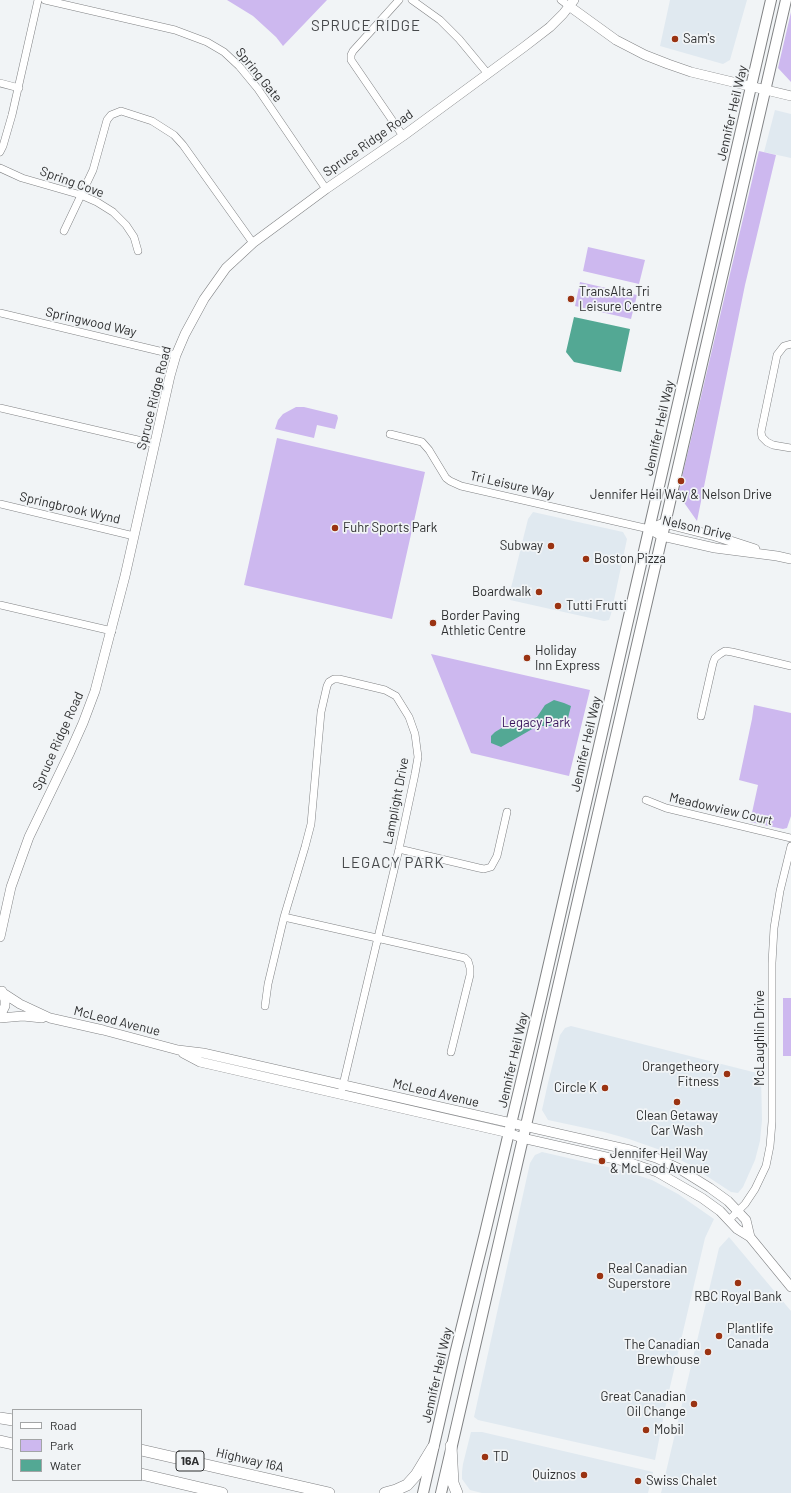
<!DOCTYPE html>
<style>
body{margin:0}
#map{position:relative;width:791px;height:1493px;overflow:hidden;background:#f1f4f6;font-family:Barlow,sans-serif}
canvas{display:block}
.legend{position:absolute;left:12px;top:1409px;width:130px;height:72px;box-sizing:border-box;background:#f1f4f6;border:1px solid #a3a5a6;margin:0;padding:5px 7px;list-style:none;font-size:12px;color:#2d2e2f}
.legend li{display:flex;align-items:center;gap:8px;height:20px}
.legend b{width:20px;border:1px solid #a3a5a6}
</style>
<div id="map">
<canvas width="791" height="1493"></canvas>
<ul class="legend">
<li><b style="height:5px;background:#fff"></b>Road</li>
<li><b style="height:11px;background:#cdb8ef"></b>Park</li>
<li><b style="height:11px;background:#53a894"></b>Water</li>
</ul>
</div>
<script>
const context = document.querySelector('canvas').getContext('2d');
context.lineJoin = 'round';
function fill(path, color) { context.fillStyle = color; context.fill(path, 'evenodd'); }
const shape = rows => new Path2D(rows.map(r => 'M' + r).join(''));
function stroke(path, color, width, dash) { context.strokeStyle = color; context.lineWidth = width; context.lineCap = dash ? 'butt' : 'round'; context.setLineDash(dash || []); context.stroke(path); }
function write(font, color, halo, rows, align = 'center') {
  context.font = font + ' Barlow,sans-serif'; context.lineWidth = 3.5; context.setLineDash([]); context.textBaseline = 'middle'; context.strokeStyle = halo; context.fillStyle = color; for (const [text, x, y, turn = 0] of rows) {
    context.save(); context.translate(x, y); context.rotate((+turn || 0) * Math.PI / 180); context.textAlign = isNaN(turn) ? turn : align; if (halo) context.strokeText(text, 0, 0); context.fillText(text, 0, 0); context.restore();
  }
}
fill(shape([
 [670,0,747,0,730,60,723,64,660,46],
 [775,110,791,114,791,158,764,152],
 [533,512,623,532,627,539,611,614,609,620,604,621,510,600,509,596,528,519],
 [571,1026,761,1074,762,1120,760,1141,755,1160,743,1187,738,1193,731,1192,690,1165,663,1151,629,1139,604,1132,548,1120,542,1110,548,1083,560,1035,565,1028],
 [542,1152,625,1171,652,1180,678,1194,714,1219,705,1238,666,1404,655,1460,478,1420,474,1417,530,1163,535,1155],
 [729,1237,791,1311,791,1493,661,1493,719,1248],
 [471,1432,482,1432,653,1472,648,1493,482,1493,470,1490,462,1479,462,1472,463,1464]
]), '#e0e9f0');
fill(shape([
 [227,0,327,0,283,46,276,37,253,16],
 [791,12,791,82,778,68],
 [759,151,776,155,745,285,697,521,678,494],
 [588,247,645,260,639,284,583,271],
 [580,282,637,295,631,319,575,306],
 [296,407,304,407,337,415,338,418,335,429,317,425,314,438,275,429,278,420,283,414],
 [277,438,425,472,392,619,244,585],
 [431,654,590,690,569,776,471,753],
 [754,705,791,713,791,816,787,828,783,829,750,822,758,785,739,780,752,719],
 [783,998,791,998,791,1056,783,1056]
]), '#cdb8ef');
fill(shape([
 [574,317,630,329,621,372,574,362,566,352],
 [554,700,564,703,571,706,567,722,559,726,541,726,534,728,501,747,491,743,491,736,495,732,510,723,528,721,537,717,545,705]
]), '#53a894');
const minor = shape([
 [45,0,175,30,207,42,224,52,239,66,258,89,326,189],
 [399,0,353,51,351,55,351,60,403,136],
 [412,0,440,20,459,39,488,74],
 [561,0,569,6],
 [0,83,19,88],
 [0,152,3,146,12,115,38,0],
 [0,168,22,178,81,195,97,202,113,212,126,225,134,237,138,251],
 [64,231,93,170,107,120,111,115,121,111,152,121,174,135,183,145,253,243],
 [0,313,176,355],
 [791,344,784,346,777,355,761,432,762,437,767,442,773,445,791,448],
 [0,408,155,444],
 [390,434,422,442,429,450,446,478,450,481,461,486,649,529],
 [0,504,134,536],
 [0,605,112,631],
 [701,716,713,663,715,658,720,654,725,651,732,652,791,666],
 [646,800,666,808,791,838],
 [399,849,479,868,484,869,491,867,497,856,507,812],
 [284,917,465,958,468,961,470,968,470,975,451,1052],
 [265,1006,268,984,284,917,305,847,311,824,321,712,327,686,329,682,334,679,339,679,385,690,396,696,409,717,415,734,418,757,415,774,399,849,342,1089],
 [729,1220,745,1204,755,1189,766,1166,770,1146,772,1122,772,963,774,928,780,891,791,846]
]);
const tertiary = shape([
 [569,6,616,40,645,55,668,64,691,72,791,96],
 [649,529,662,536,715,548,777,556,791,559],
 [649,529,664,523,715,536,755,549],
 [0,937,11,887,29,837,70,752,83,723,95,691,125,576,170,376,176,355,185,334,204,299,226,268,253,243,326,189,403,136,524,47,550,27,563,14,574,0],
 [3,993,20,1004,50,1018,103,1030,178,1050,203,1053,630,1150,656,1158,678,1168,710,1188,728,1201,746,1220,750,1237],
 [0,1016,5,1006,5,1000,2,991],
 [0,1018,23,1016,42,1018],
 [183,1053,200,1062,509,1133,522,1138,628,1162,657,1172,702,1198,720,1211,737,1229,750,1237,791,1287]
]);
const secondary = shape([
 [423,1493,455,1354,485,1233,541,998,771,0],
 [441,1493,786,0]
]);
const primary = shape([
 [0,1418,13,1420],
 [0,1441,13,1444],
 [451,1446,453,1483,457,1493],
 [141,1450,329,1493],
 [141,1474,222,1493],
 [385,1493,396,1490,407,1485,416,1475,433,1447]
]);
stroke(minor, '#808284', 8);
stroke(tertiary, '#808284', 10);
stroke(secondary, '#808284', 12);
stroke(primary, '#808284', 12);
stroke(minor, '#fff', 7);
stroke(tertiary, '#fff', 9);
stroke(secondary, '#fff', 10);
stroke(primary, '#fff', 11);
for (const [x, y, r, color] of [
 [675,39,4,"#9a3312"],
 [571,299,4,"#9a3312"],
 [681,481,4,"#9a3312"],
 [335,528,4,"#9a3312"],
 [551,546,4,"#9a3312"],
 [586,559,4,"#9a3312"],
 [539,592,4,"#9a3312"],
 [558,606,4,"#9a3312"],
 [433,623,4,"#9a3312"],
 [527,658,4,"#9a3312"],
 [727,1074,4,"#9a3312"],
 [605,1088,4,"#9a3312"],
 [677,1102,4,"#9a3312"],
 [602,1161,4,"#9a3312"],
 [600,1276,4,"#9a3312"],
 [738,1283,4,"#9a3312"],
 [719,1336,4,"#9a3312"],
 [708,1352,4,"#9a3312"],
 [694,1404,4,"#9a3312"],
 [646,1430,4,"#9a3312"],
 [485,1457,4,"#9a3312"],
 [584,1475,4,"#9a3312"],
 [638,1481,4,"#9a3312"]
]) { const dot = new Path2D(); dot.arc(x, y, r, 0, 2 * Math.PI); context.fillStyle = color; context.fill(dot); stroke(dot, '#f1f4f6', 1.5); }
for (const [x, y, w] of [
 [190,1461,28]
]) { const box = new Path2D(); box.roundRect(x - w / 2, y - 10, w, 20, 3); context.fillStyle = '#f1f4f6'; context.fill(box); stroke(box, '#2d2e2f', 1); }
write('bold 12px', '#2d2e2f', null, [
 ["16A",190,1461]
]);
write('13px', '#2d2e2f', '#f1f4f6', [
 ["Sam's",683,39],
 ["TransAlta Tri",579,292],
 ["Leisure Centre",579,307],
 ["Jennifer Heil Way & Nelson Drive",681,495,"center"],
 ["Fuhr Sports Park",343,528],
 ["Subway",543,546,"right"],
 ["Boston Pizza",594,559],
 ["Boardwalk",531,592,"right"],
 ["Tutti Frutti",566,606],
 ["Border Paving",441,616],
 ["Athletic Centre",441,631],
 ["Holiday",535,651],
 ["Inn Express",535,666],
 ["Orangetheory",719,1067,"right"],
 ["Fitness",719,1082,"right"],
 ["Circle K",597,1088,"right"],
 ["Clean Getaway",677,1116,"center"],
 ["Car Wash",677,1131,"center"],
 ["Jennifer Heil Way",610,1154],
 ["& McLeod Avenue",610,1169],
 ["Real Canadian",608,1269],
 ["Superstore",608,1284],
 ["RBC Royal Bank",738,1297,"center"],
 ["Plantlife",727,1329],
 ["Canada",727,1344],
 ["The Canadian",700,1345,"right"],
 ["Brewhouse",700,1360,"right"],
 ["Great Canadian",686,1397,"right"],
 ["Oil Change",686,1412,"right"],
 ["Mobil",654,1430],
 ["TD",493,1457],
 ["Quiznos",576,1475,"right"],
 ["Swiss Chalet",646,1481]
], 'left');
write('13px', '#2d2e2f', '#f1f4f6', [
 ["Spring Gate",259,75,51],
 ["Jennifer Heil Way",732,113,-77],
 ["Spruce Ridge Road",368,143,-35],
 ["Spring Cove",72,182,20],
 ["Springwood Way",91,322,13],
 ["Spruce Ridge Road",154,398,-76],
 ["Jennifer Heil Way",659,428,-77],
 ["Tri Leisure Way",512,485,13],
 ["Springbrook Wynd",70,508,13],
 ["Nelson Drive",697,528,13],
 ["Spruce Ridge Road",58,741,-66],
 ["Jennifer Heil Way",586,744,-77],
 ["Lamplight Drive",396,801,-79],
 ["Meadowview Court",721,809,13],
 ["McLeod Avenue",117,1021,14],
 ["McLaughlin Drive",760,1038,-90],
 ["Jennifer Heil Way",513,1060,-77],
 ["McLeod Avenue",436,1093,13],
 ["Jennifer Heil Way",437,1375,-77],
 ["Highway 16A",250,1460,13]
]);
write('13px', '#38155c', '#f1f4f6', [
 ["Legacy Park",536,723]
]);
context.letterSpacing = '1px';
write('15px', '#46484a', '#f1f4f6', [
 ["SPRUCE RIDGE",366,26],
 ["LEGACY PARK",393,863]
]);
context.letterSpacing = '0px';
</script>
